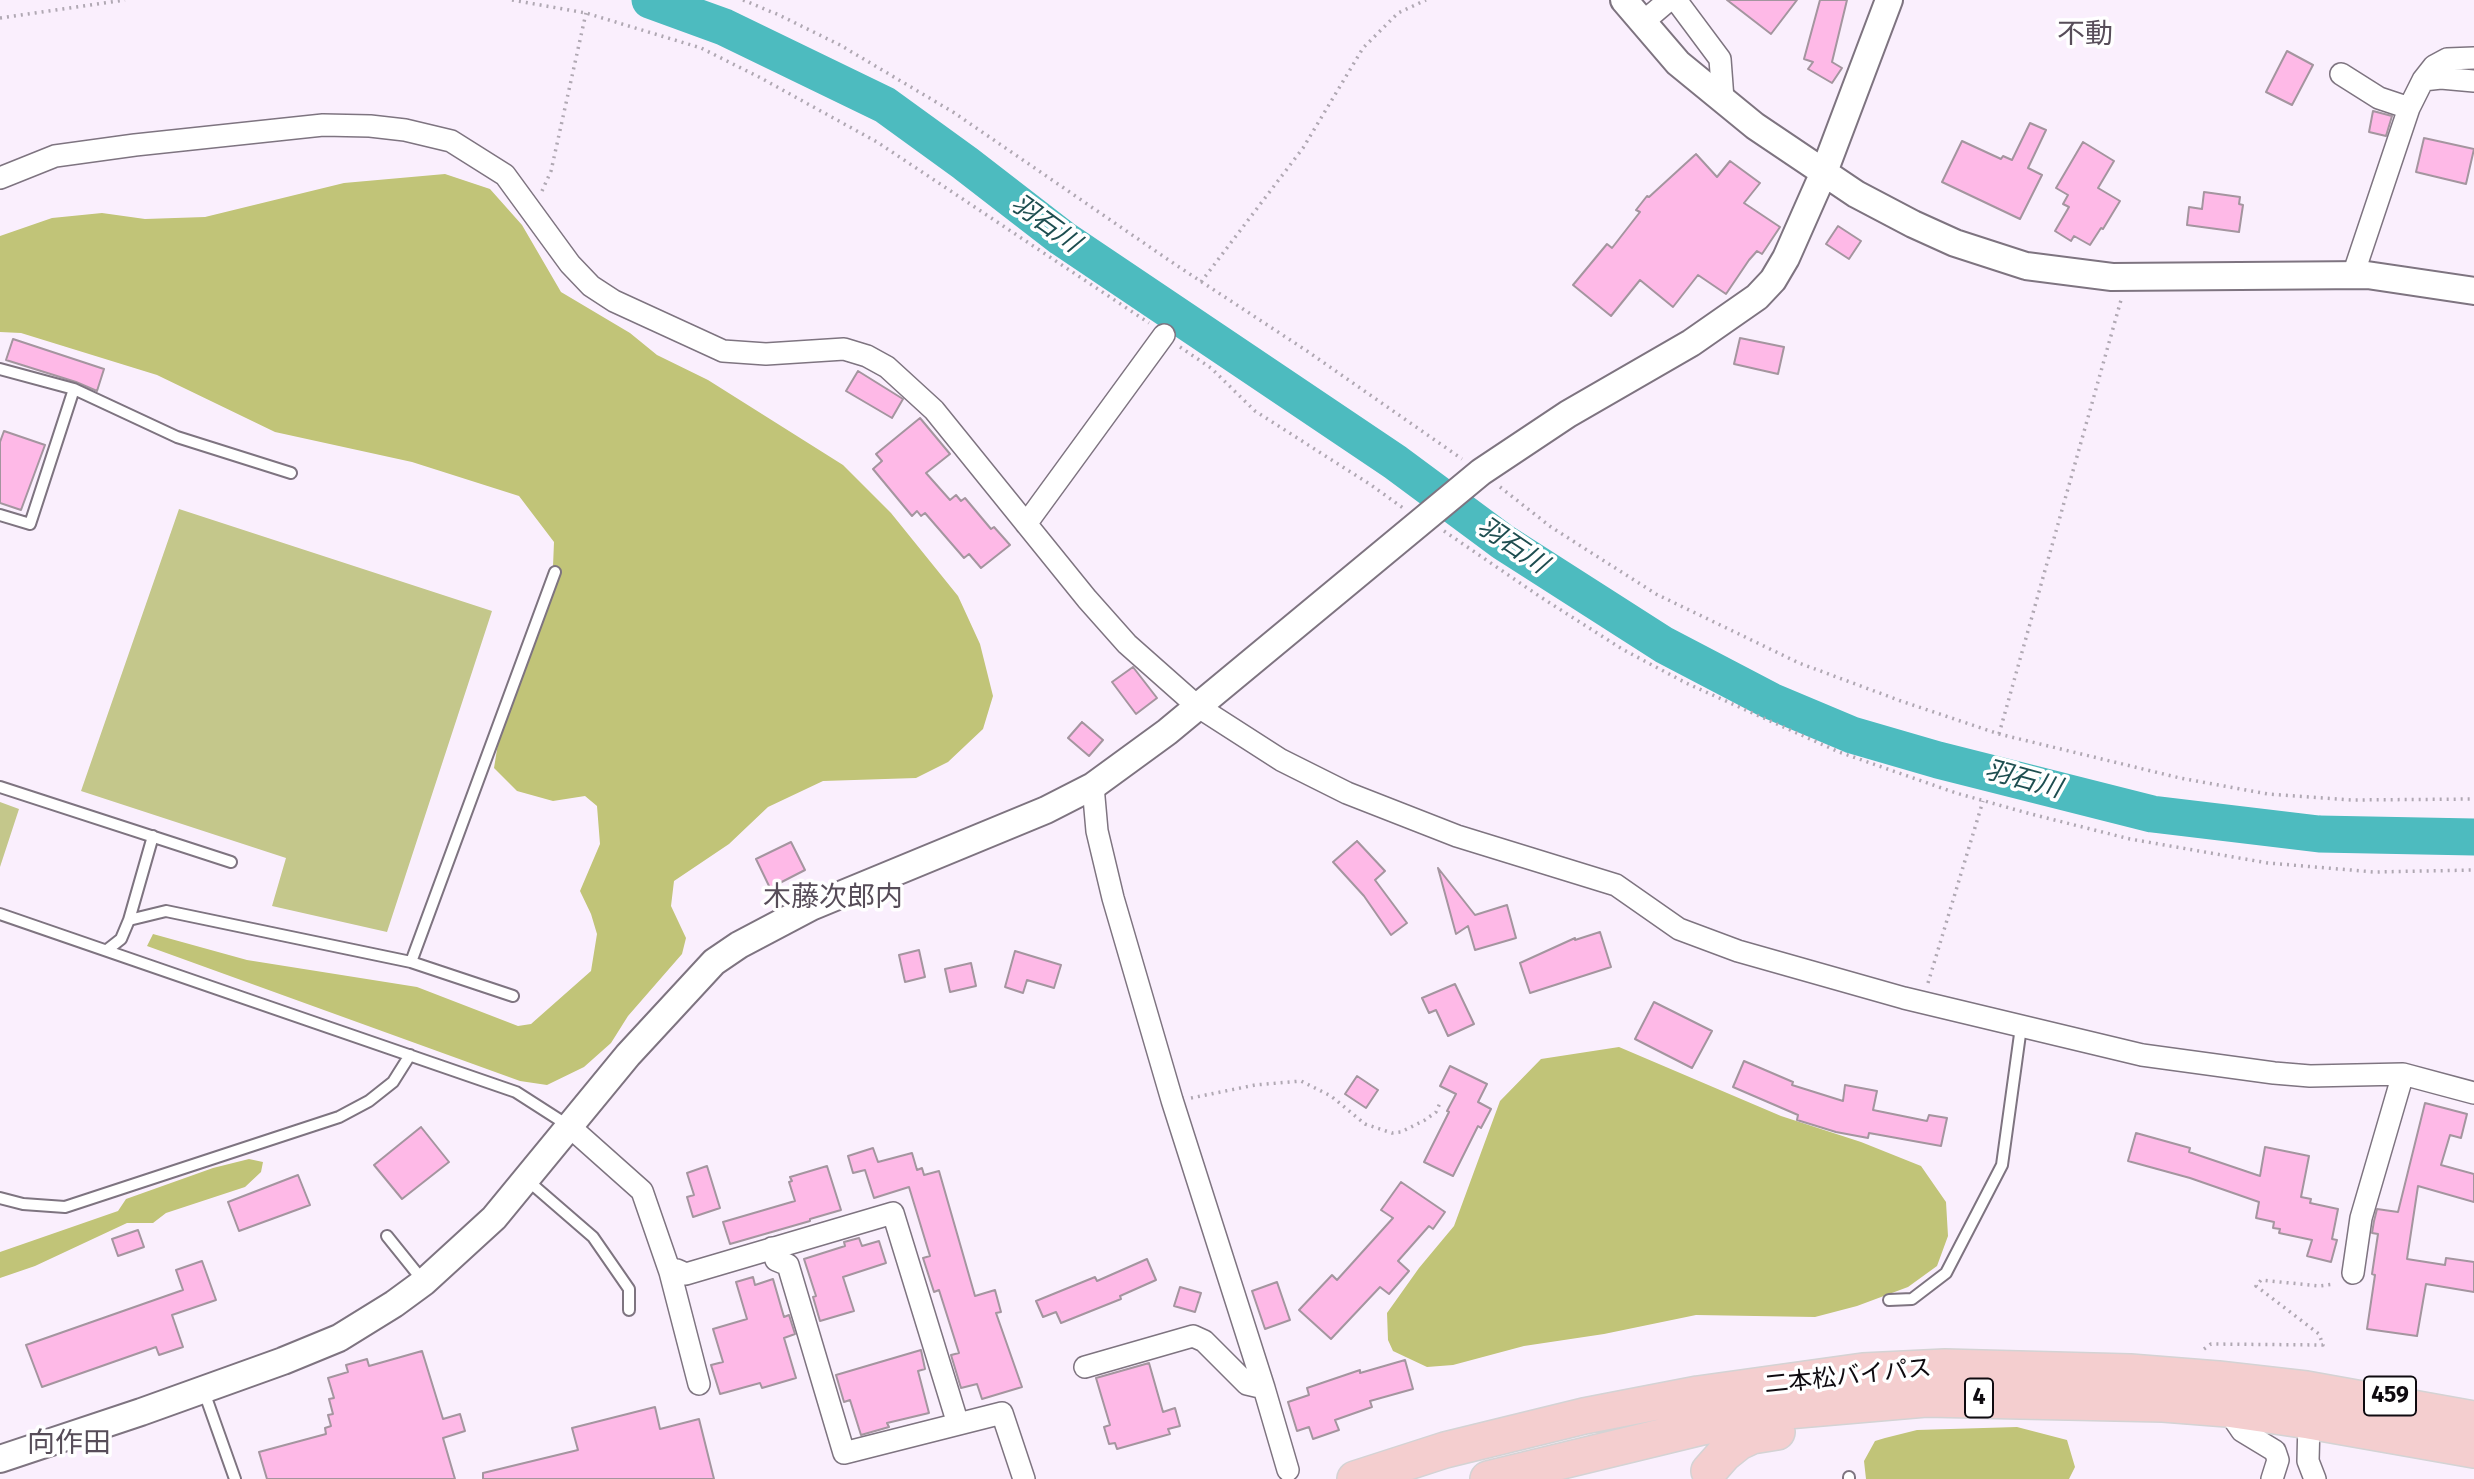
<!DOCTYPE html>
<meta charset="utf-8">
<style>
body{margin:0}
canvas{display:block;background:#faeffd}
</style>
<canvas width="2474" height="1479"></canvas>
<script>
const context = document.querySelector('canvas').getContext('2d');
context.lineJoin = 'round';
function fill(path, color) { context.fillStyle = color; context.fill(path, 'evenodd'); }
const shape = rows => new Path2D(rows.map(r => 'M' + r).join(''));
function stroke(path, color, width, dash) { context.strokeStyle = color; context.lineWidth = width; context.lineCap = dash ? 'butt' : 'round'; context.setLineDash(dash || []); context.stroke(path); }
function write(font, color, halo, rows, align = 'center') {
  context.font = font + ' "Fira Sans","Noto Sans JP",sans-serif'; context.lineWidth = 7; context.setLineDash([]); context.textBaseline = 'middle'; context.strokeStyle = halo; context.fillStyle = color; for (const [text, x, y, turn = 0] of rows) {
    context.save(); context.translate(x, y); context.rotate((+turn || 0) * Math.PI / 180); context.textAlign = isNaN(turn) ? turn : align; if (halo) context.strokeText(text, 0, 0); context.fillText(text, 0, 0); context.restore();
  }
}
fill(shape([
 [179,509,492,611,387,932,272,906,286,858,81,791],
 [0,802,19,809,0,867]
]), '#c4c78b');
fill(shape([
 [445,174,490,189,522,225,561,292,630,333,657,355,708,380,843,465,891,513,958,596,980,644,993,696,983,729,948,762,916,778,823,781,768,807,729,844,674,881,671,906,686,938,682,954,628,1016,611,1043,584,1067,547,1085,520,1081,147,946,153,934,247,960,417,987,518,1026,531,1024,591,971,597,934,591,914,580,891,600,844,597,806,585,796,553,801,517,791,494,768,499,737,512,707,552,591,554,542,519,496,412,462,275,432,157,375,21,333,0,332,0,236,52,218,102,213,145,219,205,217,344,183],
 [1619,1047,1781,1116,1861,1142,1921,1166,1946,1202,1948,1236,1937,1266,1908,1287,1857,1306,1815,1317,1696,1315,1604,1334,1524,1346,1453,1365,1427,1367,1393,1351,1388,1340,1387,1313,1419,1268,1454,1226,1500,1101,1541,1059],
 [249,1159,263,1162,261,1172,245,1187,166,1213,153,1223,127,1223,35,1266,0,1278,0,1252,118,1211,126,1199,213,1168],
 [2017,1427,2067,1440,2075,1467,2069,1479,1866,1479,1864,1461,1875,1441,1885,1438,1917,1430]
]), '#c1c478');
stroke(shape([
 [650,0,724,27,885,105,965,163,1062,238,1395,462,1503,542,1664,645,1771,701,1852,735,1938,760,2152,814,2319,834,2474,837]
]), '#4dbbbf', 37);
const building = shape([
 [1727,0,1797,0,1771,34,1727,0],
 [1820,0,1847,0,1832,62,1842,68,1832,83,1808,69,1813,62,1804,59,1820,0],
 [2287,51,2313,65,2292,105,2266,92,2287,51],
 [2373,111,2392,116,2386,136,2369,132,2373,111],
 [2030,123,2046,130,2028,168,2042,175,2020,219,1942,182,1962,141,2001,159,2003,156,2012,160,2030,123],
 [2424,138,2474,149,2466,184,2416,172,2424,138],
 [2083,142,2114,161,2098,188,2120,201,2103,229,2101,228,2090,245,2074,236,2071,241,2055,231,2069,207,2063,204,2068,195,2056,188,2083,142],
 [1696,154,1717,177,1730,161,1760,183,1744,203,1780,227,1762,254,1757,251,1749,260,1726,294,1698,275,1673,307,1640,280,1611,316,1573,285,1607,244,1612,248,1640,212,1636,210,1647,196,1649,197,1696,154],
 [2204,192,2240,197,2239,204,2243,205,2239,232,2187,225,2189,207,2202,209,2204,192],
 [1838,226,1861,241,1849,259,1826,244,1838,226],
 [1740,338,1784,347,1778,374,1734,364,1740,338],
 [13,339,104,369,97,391,76,382,6,360,13,339],
 [858,371,903,399,892,418,846,391,858,371],
 [920,418,950,454,926,473,950,500,956,495,961,501,965,498,991,529,994,527,1010,545,981,568,969,554,964,558,925,513,921,516,917,511,912,516,873,469,882,461,876,454,920,418],
 [4,431,45,445,21,510,0,503,0,442,4,431],
 [1133,667,1157,698,1136,714,1112,682,1133,667],
 [1082,722,1103,740,1089,756,1068,738,1082,722],
 [1357,841,1385,871,1375,880,1407,923,1391,935,1364,896,1333,862,1357,841],
 [791,842,805,870,770,888,756,859,791,842],
 [1438,868,1475,915,1507,905,1516,938,1475,950,1468,926,1456,934,1438,868],
 [1600,932,1611,967,1530,993,1520,963,1575,938,1575,940,1600,932],
 [919,950,925,977,905,982,899,955,919,950],
 [1015,951,1061,965,1054,988,1027,980,1023,993,1005,987,1015,951],
 [971,963,976,986,950,992,945,969,971,963],
 [1455,984,1474,1024,1448,1036,1436,1010,1429,1013,1422,998,1455,984],
 [1654,1002,1712,1031,1692,1068,1635,1039,1654,1002],
 [1744,1061,1793,1082,1792,1085,1843,1101,1845,1085,1877,1091,1873,1110,1927,1121,1929,1115,1947,1118,1941,1146,1869,1133,1868,1138,1836,1132,1797,1120,1798,1115,1733,1087,1744,1061],
 [1450,1066,1487,1084,1478,1102,1491,1109,1481,1128,1478,1126,1453,1176,1424,1162,1449,1112,1447,1111,1456,1094,1440,1086,1450,1066],
 [1357,1076,1378,1090,1366,1108,1345,1094,1357,1076],
 [2425,1103,2467,1114,2461,1138,2450,1135,2441,1165,2474,1174,2474,1202,2418,1186,2407,1259,2445,1265,2446,1258,2474,1262,2474,1292,2426,1284,2417,1336,2367,1329,2375,1275,2372,1274,2378,1234,2372,1233,2374,1221,2377,1209,2398,1212,2425,1103],
 [421,1127,449,1162,402,1199,374,1165,421,1127],
 [2136,1133,2190,1148,2189,1152,2260,1176,2265,1147,2309,1156,2301,1197,2311,1199,2310,1203,2338,1209,2332,1239,2337,1240,2331,1262,2307,1256,2312,1240,2279,1233,2280,1229,2273,1228,2274,1222,2256,1218,2259,1202,2190,1178,2128,1161,2136,1133],
 [873,1148,878,1162,912,1153,917,1170,922,1168,924,1175,939,1171,975,1296,995,1290,1001,1312,996,1313,1022,1387,982,1399,977,1384,961,1388,951,1355,959,1353,939,1290,934,1292,923,1258,930,1256,909,1187,874,1198,865,1170,853,1173,848,1156,873,1148],
 [707,1166,720,1208,693,1217,687,1197,694,1195,687,1173,707,1166],
 [827,1166,841,1210,810,1219,810,1221,730,1244,723,1222,795,1201,789,1182,792,1181,790,1177,827,1166],
 [298,1175,310,1205,239,1231,228,1202,298,1175],
 [1401,1182,1445,1212,1433,1229,1429,1226,1398,1261,1409,1271,1389,1294,1380,1287,1331,1339,1299,1310,1332,1275,1337,1280,1393,1218,1381,1210,1401,1182],
 [138,1230,144,1247,118,1256,112,1239,138,1230],
 [859,1238,862,1246,879,1241,886,1263,843,1277,854,1311,820,1321,813,1297,816,1296,804,1259,845,1246,844,1242,859,1238],
 [1147,1259,1156,1280,1120,1296,1121,1299,1061,1323,1056,1312,1043,1317,1036,1301,1095,1277,1097,1281,1147,1259],
 [202,1261,216,1300,172,1315,183,1347,159,1355,156,1347,42,1387,26,1345,183,1290,176,1270,202,1261],
 [753,1277,755,1285,773,1279,784,1317,789,1315,795,1334,784,1338,796,1378,762,1388,760,1383,720,1394,711,1365,723,1362,713,1329,747,1319,736,1282,753,1277],
 [1277,1282,1290,1320,1265,1329,1252,1291,1277,1282],
 [1180,1287,1201,1293,1195,1312,1174,1306,1180,1287],
 [921,1350,925,1369,918,1371,929,1413,887,1423,889,1427,861,1435,850,1400,844,1402,836,1375,921,1350],
 [422,1351,443,1419,460,1414,465,1431,443,1438,455,1479,267,1479,259,1452,326,1434,325,1428,331,1426,328,1415,333,1414,329,1399,334,1398,328,1378,348,1372,346,1365,367,1359,369,1366,422,1351],
 [1405,1360,1413,1389,1370,1401,1372,1407,1335,1420,1339,1430,1313,1439,1309,1427,1297,1431,1288,1402,1309,1395,1307,1388,1360,1370,1360,1373,1405,1360],
 [1149,1363,1163,1412,1175,1408,1180,1426,1168,1429,1170,1434,1117,1449,1115,1443,1109,1444,1104,1427,1110,1425,1096,1378,1149,1363],
 [655,1407,660,1429,699,1419,714,1479,483,1479,483,1473,578,1450,572,1428,655,1407]
]);
fill(building, '#feb9e7');
stroke(building, '#a4959f', 2);
const service = shape([
 [0,369,74,389,177,437,291,473],
 [0,515,30,524,74,389],
 [0,787,231,862],
 [0,914,516,1092,569,1126],
 [129,920,153,836],
 [107,950,121,939,129,920,166,911,411,962,513,996],
 [411,962,555,572],
 [526,1179,593,1237,629,1289,629,1310],
 [0,1198,23,1204,65,1207,339,1117,369,1101,393,1082,410,1055],
 [387,1236,424,1282],
 [1889,1300,1912,1299,1946,1273,2002,1165,2021,1027],
 [203,1389,235,1479],
 [1849,1477,1849,1479]
]);
const minor = shape([
 [1676,0,1720,59,1723,99],
 [1643,22,1669,0],
 [2341,74,2379,98,2409,108],
 [2423,80,2441,78,2474,81],
 [0,178,55,156,135,145,323,125,370,126,405,130,451,141,505,175,570,264,591,286,614,301,723,351,766,354,844,349,867,356,887,367,934,410,1087,599,1127,644,1197,706,1281,760,1347,793,1457,836,1616,885,1679,929,1738,951,1904,998,2142,1055,2274,1073,2310,1076,2403,1074,2474,1093],
 [2353,275,2409,108,2423,80,2434,66,2447,59,2474,58],
 [1026,524,1164,335],
 [1093,786,1097,831,1113,898,1172,1100,1264,1388,1288,1470],
 [569,1126,642,1191,670,1272,699,1384],
 [772,1248,776,1260,788,1265,844,1453,1002,1413,1024,1479],
 [670,1272,677,1270,686,1274,893,1213,958,1424],
 [2353,1273,2361,1218,2403,1074],
 [1085,1367,1193,1336,1204,1341,1247,1384,1264,1388],
 [2227,1409,2242,1431,2275,1451,2278,1460,2272,1479],
 [2309,1421,2308,1461,2315,1479]
]);
const tertiary = shape([
 [1624,0,1678,63,1755,126,1856,194,1913,224,1955,243,2026,266,2112,277,2367,275,2474,291],
 [0,1459,141,1412,283,1361,339,1338,394,1304,424,1282,494,1218,628,1055,714,962,739,945,811,907,1046,810,1093,786,1167,732,1481,472,1568,414,1691,343,1757,297,1773,280,1786,258,1824,172,1889,0]
]);
const trunk = shape([
 [1709,1471,1724,1454,1739,1442,1752,1436,1777,1432],
 [1355,1479,1445,1450,1584,1416,1698,1394,1863,1371,1945,1367,2130,1372,2218,1379,2306,1389,2474,1419],
 [1488,1479,1702,1427,1787,1411,1926,1399,2163,1404,2227,1409,2309,1421,2474,1450]
]);
stroke(service, '#7e7480', 14);
stroke(minor, '#7e7480', 24);
stroke(tertiary, '#7e7480', 30);
stroke(trunk, '#d4d3d4', 38);
stroke(shape([
 [512,0,586,13,701,48,759,77,877,142,1149,323],
 [743,0,779,15,840,45,953,112,1176,265,1307,351,1462,459],
 [0,18,125,0],
 [542,191,551,171,586,13],
 [1201,282,1303,148,1363,48,1398,13,1426,0],
 [1180,347,1211,368,1255,411,1371,485,1403,508],
 [1500,487,1551,527,1656,594,1799,663,1901,701,1999,734,2180,778,2268,794,2352,800,2474,799],
 [1444,531,1539,596,1622,649,1686,683,1839,752,1956,793,2031,814,2130,839,2268,863,2374,872,2474,870],
 [1999,734,2121,300],
 [1928,983,1983,801],
 [1191,1098,1255,1085,1301,1081,1331,1096,1365,1124,1392,1133,1401,1132,1425,1120,1436,1112,1440,1103],
 [2204,1349,2211,1344,2323,1345,2319,1334,2256,1286,2261,1280,2319,1286,2335,1284]
]), '#b0a8b3', 3.5, [2, 5]);
stroke(service, '#fff', 10);
stroke(minor, '#fff', 21);
stroke(tertiary, '#fff', 26);
stroke(trunk, '#f4cecf', 35);
for (const [x, y, w] of [
 [2390,1396,52],
 [1979,1398,28]
]) { const box = new Path2D(); box.roundRect(x - w / 2, y - 19.5, w, 39, 5); context.fillStyle = '#fff'; context.fill(box); stroke(box, '#0f0b10', 2); }
write('bold 23px', '#0f0b10', null, [
 ["459",2390,1396],
 ["4",1979,1398]
]);
write('24px', '#0f0b10', '#fff', [
 ["二本松バイパス",1848,1377,-6]
]);
write('italic 26px', '#1e4e50', '#fff', [
 ["羽石川",1045,224,36],
 ["羽石川",1512,546,34],
 ["羽石川",2023,780,15]
]);
write('28px', '#574d59', '#fff', [
 ["不動",2085,35],
 ["木藤次郎内",833,898],
 ["向作田",69,1444]
]);
</script>
